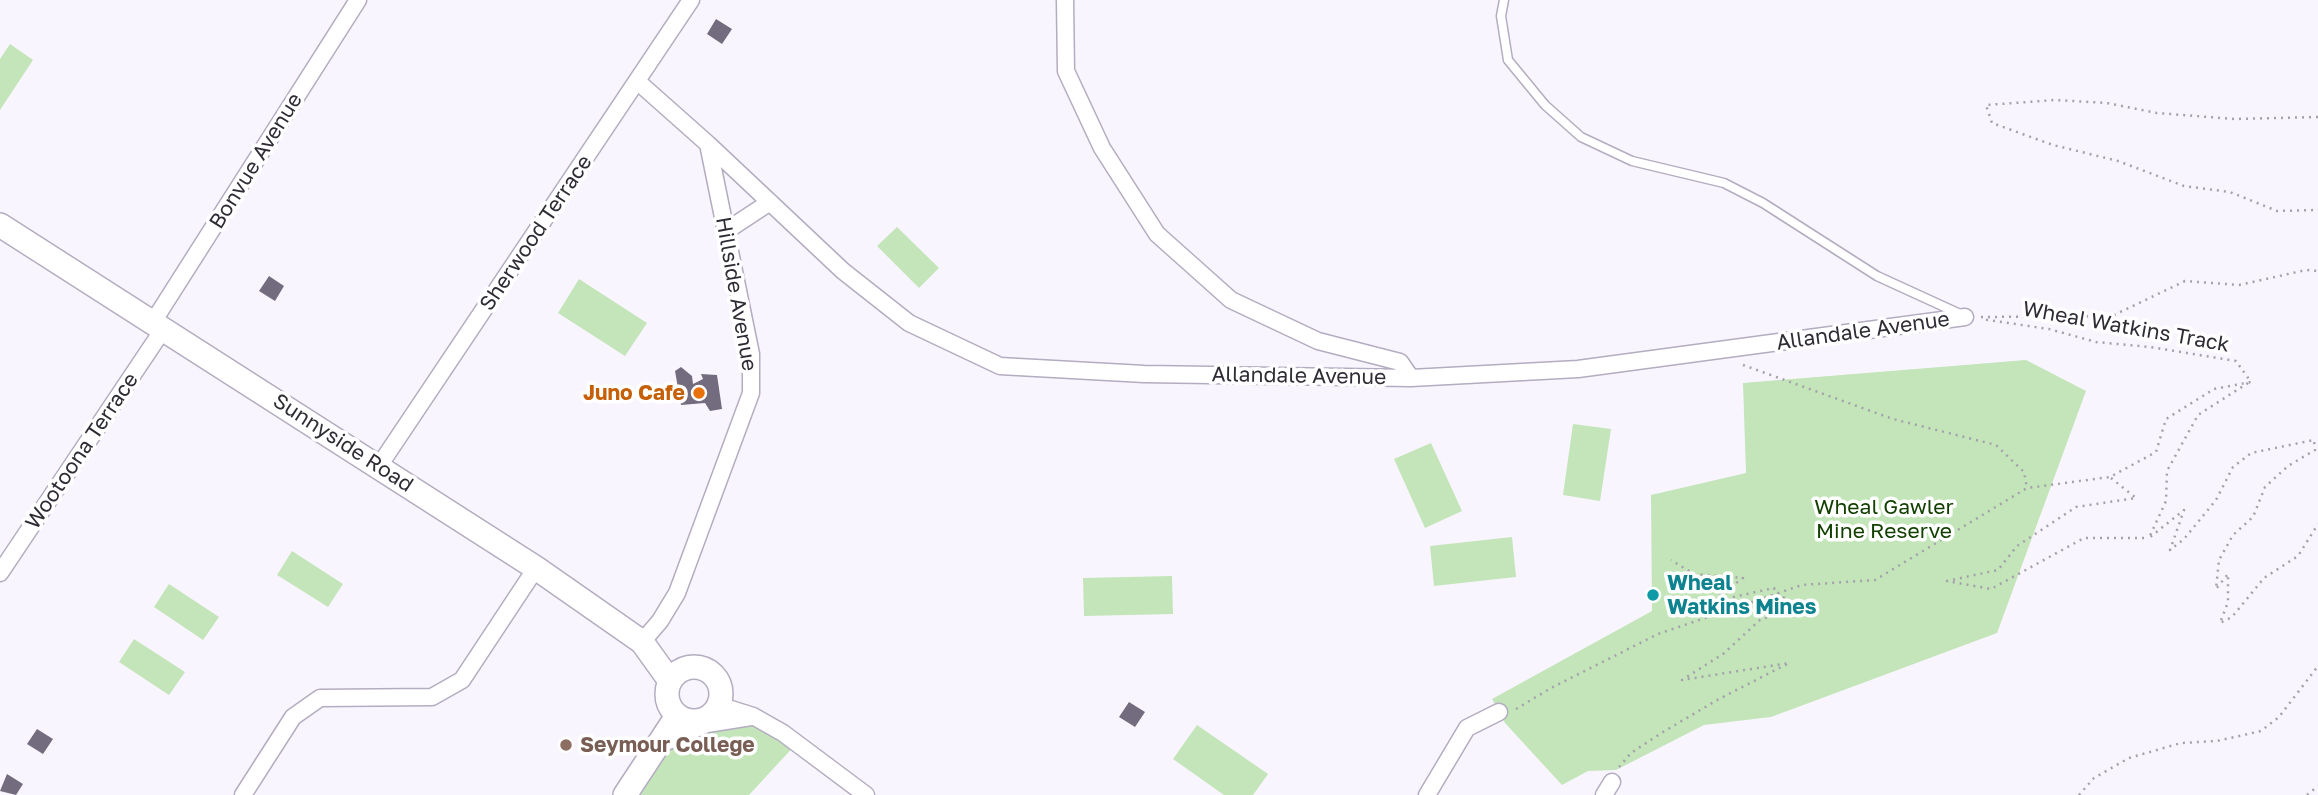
<!DOCTYPE html>
<style>
body{margin:0}
canvas{display:block;background:#f9f5fe}
</style>
<canvas width="2318" height="795"></canvas>
<script>
const context = document.querySelector('canvas').getContext('2d');
context.lineJoin = 'round';
function fill(path, color) { context.fillStyle = color; context.fill(path, 'evenodd'); }
const shape = rows => new Path2D(rows.map(r => 'M' + r).join(''));
function stroke(path, color, width, dash) { context.strokeStyle = color; context.lineWidth = width; context.lineCap = dash ? 'butt' : 'round'; context.setLineDash(dash || []); context.stroke(path); }
function write(font, color, halo, rows, align = 'center') {
  context.font = font + ' "Golos Text",sans-serif'; context.lineWidth = 7; context.setLineDash([]); context.textBaseline = 'middle'; context.strokeStyle = halo; context.fillStyle = color; for (const [text, x, y, turn = 0] of rows) {
    context.save(); context.translate(x, y); context.rotate((+turn || 0) * Math.PI / 180); context.textAlign = isNaN(turn) ? turn : align; if (halo) context.strokeText(text, 0, 0); context.fillText(text, 0, 0); context.restore();
  }
}
fill(shape([
 [10,44,33,60,0,110,0,59],
 [897,227,939,268,919,288,877,246],
 [579,279,647,323,625,356,558,313],
 [2026,360,2086,391,1997,633,1771,717,1704,725,1616,770,1588,771,1562,785,1505,723,1492,699,1652,611,1651,495,1746,473,1743,383],
 [1573,424,1611,429,1600,501,1563,495],
 [1431,443,1462,511,1425,528,1394,459],
 [1512,537,1516,577,1434,586,1430,546],
 [292,551,343,584,328,607,277,575],
 [1172,576,1173,614,1084,616,1083,578],
 [169,584,219,617,203,640,154,607],
 [134,639,185,672,169,695,119,662],
 [718,705,797,743,749,795,625,795,687,720,705,718],
 [1197,725,1268,774,1253,795,1224,795,1173,759]
]), '#c3e5b9');
fill(shape([
 [716,19,732,29,722,44,707,34],
 [269,276,284,286,275,301,259,291],
 [681,367,692,376,693,384,703,379,701,374,717,375,722,409,710,411,705,403,681,405,675,371],
 [1129,702,1145,712,1135,727,1119,717],
 [37,729,53,739,43,754,27,744],
 [7,774,23,784,16,795,0,791]
]), '#736b7e');
const lane = shape([
 [1504,0,1501,16,1508,60,1545,105,1581,137,1632,161,1724,183,1763,203,1877,276,1960,314]
]);
const street = shape([
 [1065,0,1066,71,1102,148,1157,234,1231,300,1318,341,1400,362,1411,378],
 [637,81,708,144,751,354,751,393,677,593,660,621,642,642],
 [708,144,843,271,909,323,1000,366,1144,374,1411,378,1578,369,1965,317],
 [726,231,770,202],
 [153,322,358,0],
 [379,466,691,0],
 [0,573,164,328],
 [718,705,753,716,783,733,866,795],
 [657,746,707,724,751,717],
 [243,795,293,717,320,698,432,697,462,680,536,568],
 [1427,795,1467,728,1499,712],
 [1604,795,1612,782]
]);
const secondary = shape([
 [0,225,536,568,642,642,670,681],
 '667 694a27 27 0 1 1 54 0a27 27 0 1 1-54 0Z',
 [625,795,677,716]
]);
stroke(lane, '#b4acc0', 11);
stroke(street, '#b4acc0', 19);
stroke(secondary, '#b4acc0', 26);
stroke(shape([
 [2318,117,2234,119,2157,113,2107,103,2055,100,1986,105,1992,123,2053,145,2118,161,2184,186,2230,192,2277,211,2318,210],
 [1981,317,2112,316,2185,281,2239,285,2306,270,2318,271],
 [1743,365,1893,419,1996,445,2024,472,2027,488],
 [2248,383,2198,415,2167,471,2166,501,2149,538,2184,510,2170,550,2184,539,2216,500,2233,467,2251,453,2314,440,2315,450,2288,466,2265,487,2253,517,2233,535,2219,560,2216,589,2228,574,2228,602,2220,623,2232,617,2264,578,2298,556,2318,524],
 [2111,478,2136,498,2076,507,2017,546,1998,570,1947,581,1991,589,2084,538,2149,538],
 [1516,709,1551,688,1658,634,1802,585,1875,580,2027,488,2110,477,2156,452,2166,419,2214,389,2251,382,2236,361,2150,347,2096,342,2049,329,1981,319],
 [1619,767,1631,753,1663,732,1719,699,1789,663,1682,680,1723,654,1760,620,1801,605,1776,594,1774,588,1711,602,1743,578,1694,574,1671,560],
 [2079,795,2094,778,2129,758,2181,743,2217,741,2261,731,2279,717,2318,666],
 [2307,795,2318,786]
]), '#a5a1aa', 2.5, [2, 5]);
stroke(lane, '#fff', 8);
stroke(street, '#fff', 16);
stroke(secondary, '#fff', 23);
for (const [x, y, r, color] of [
 [699,393,7,"#e8710a"],
 [1653,595,7,"#0f9aa8"],
 [566,745,7,"#8d6e63"]
]) { const dot = new Path2D(); dot.arc(x, y, r, 0, 2 * Math.PI); context.fillStyle = color; context.fill(dot); stroke(dot, '#fff', 2.5); }
write('21px', '#302c35', '#fff', [
 ["Bonvue Avenue",256,161,-58],
 ["Sherwood Terrace",536,233,-56],
 ["Hillside Avenue",736,294,80],
 ["Wheal Watkins Track",2126,327,10],
 ["Allandale Avenue",1863,331,-8],
 ["Allandale Avenue",1299,376,1],
 ["Sunnyside Road",343,443,33],
 ["Wootoona Terrace",82,451,-56]
]);
write('bold 21px', '#c56008', '#fff', [
 ["Juno Cafe",685,393]
], 'right');
write('21px', '#134000', '#fff', [
 ["Wheal Gawler",1884,507],
 ["Mine Reserve",1884,531]
]);
write('bold 21px', '#0d838f', '#fff', [
 ["Wheal",1667,583],
 ["Watkins Mines",1667,607]
], 'left');
write('bold 21px', '#785e54', '#fff', [
 ["Seymour College",580,745]
], 'left');
</script>
